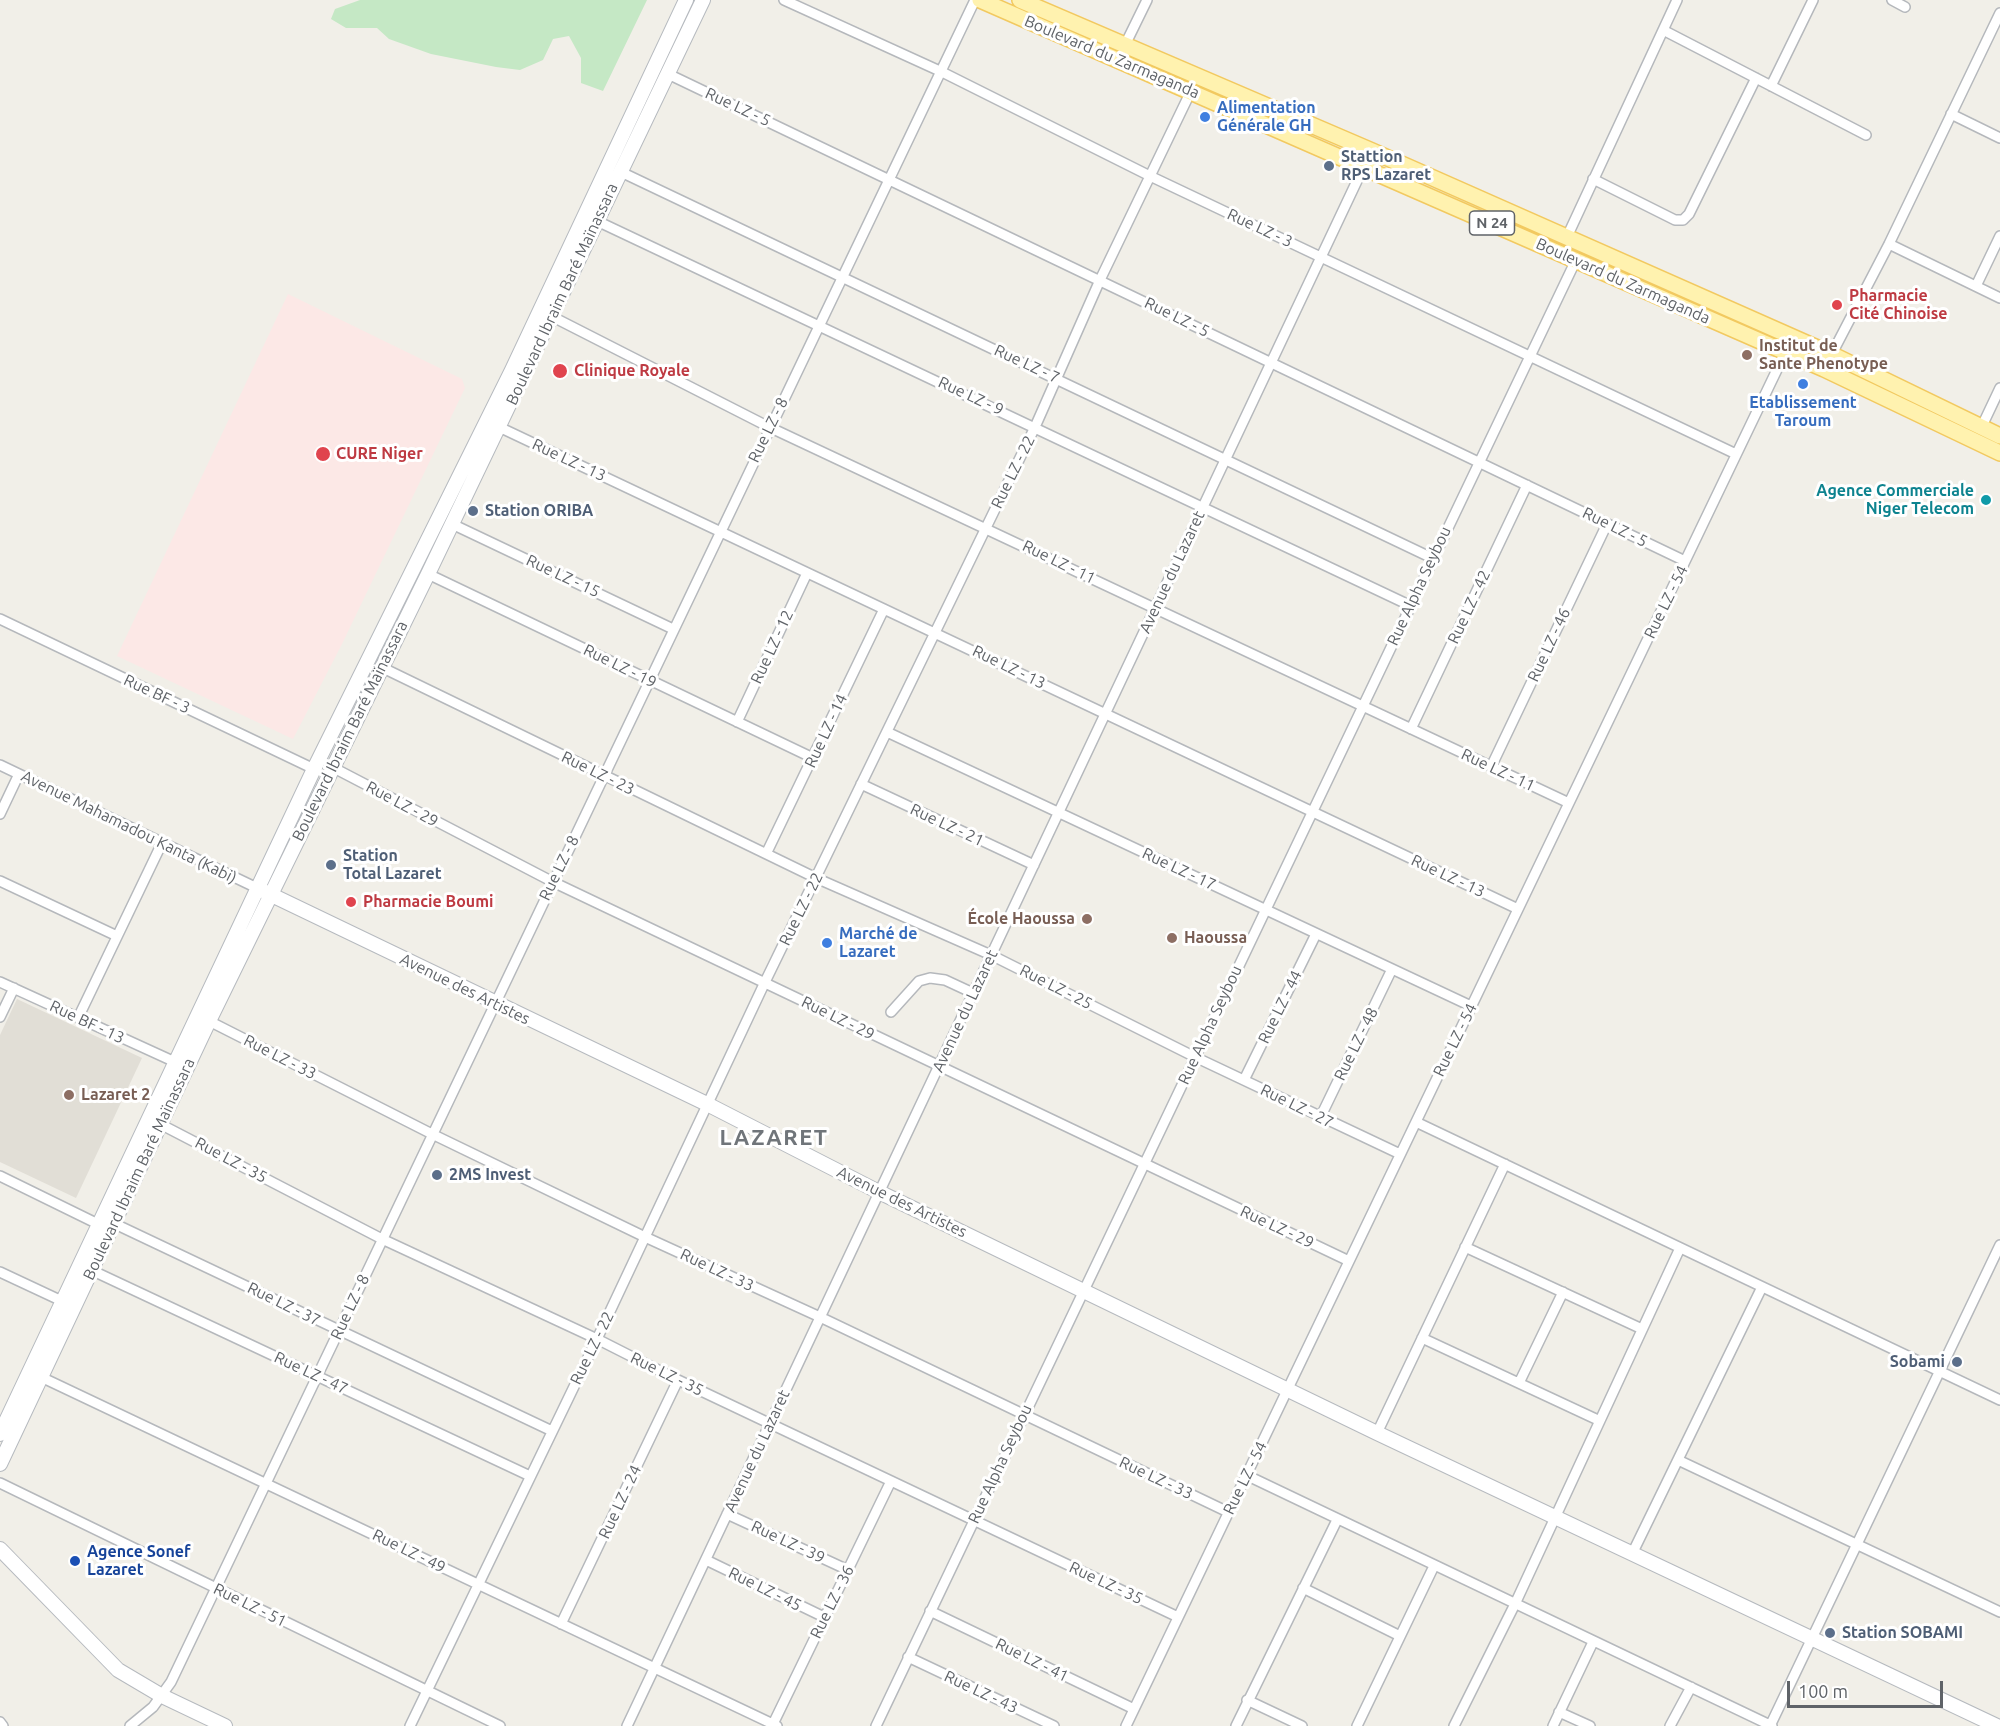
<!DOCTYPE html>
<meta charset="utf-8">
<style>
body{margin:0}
#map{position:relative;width:2000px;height:1726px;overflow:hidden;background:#f1efe8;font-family:Ubuntu,sans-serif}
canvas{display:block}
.scale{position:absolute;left:1787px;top:1681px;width:156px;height:27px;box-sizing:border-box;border:3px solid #5f6368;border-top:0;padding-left:8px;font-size:18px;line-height:21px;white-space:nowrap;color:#5f6368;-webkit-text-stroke:4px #fff;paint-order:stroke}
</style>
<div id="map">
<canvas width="2000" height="1726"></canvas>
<div class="scale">100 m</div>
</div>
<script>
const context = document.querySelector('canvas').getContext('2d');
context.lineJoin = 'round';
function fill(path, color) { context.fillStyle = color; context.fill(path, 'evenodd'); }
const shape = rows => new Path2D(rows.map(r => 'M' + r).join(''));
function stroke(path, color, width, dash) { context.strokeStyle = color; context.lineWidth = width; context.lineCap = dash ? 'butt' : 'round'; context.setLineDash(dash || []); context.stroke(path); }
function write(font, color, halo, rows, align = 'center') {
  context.font = font + ' Ubuntu,sans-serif'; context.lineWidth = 6; context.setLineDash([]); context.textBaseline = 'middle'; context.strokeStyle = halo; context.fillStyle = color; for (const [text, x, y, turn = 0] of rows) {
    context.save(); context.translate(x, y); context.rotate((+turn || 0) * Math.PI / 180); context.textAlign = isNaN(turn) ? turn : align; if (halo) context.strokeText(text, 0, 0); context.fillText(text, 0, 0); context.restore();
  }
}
fill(shape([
 [17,999,142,1058,76,1198,0,1162,0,1035]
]), '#e1ded6');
fill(shape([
 [288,294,462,379,465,388,342,644,293,739,117,656]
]), '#fce8e6');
fill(shape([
 [360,0,647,0,603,91,581,83,581,58,569,36,553,39,543,60,520,70,496,67,431,54,389,39,377,28,346,28,331,19,335,9]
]), '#c5e8c5');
const street = shape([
 [784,0,942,72,1152,177,1736,454],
 [1892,0,1905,7],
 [1663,30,1866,135],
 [1125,45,1147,0],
 [668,74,1685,561],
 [1771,86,1813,0],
 [1951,114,2000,138],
 [621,172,1432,558],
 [1593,179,1675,220,1683,220,1689,214,1756,78],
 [597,221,1409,605],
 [1566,239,1677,0],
 [1889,244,2000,298],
 [1976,286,2000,236],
 [551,316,769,427,1569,803],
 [1824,369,1889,244,2000,13],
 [1982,426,2000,388],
 [499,427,1518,909],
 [452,524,673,629],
 [428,574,813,758],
 [0,619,314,769],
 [381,667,816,878,991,955,1195,1057,1400,1154],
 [737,722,807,573],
 [1411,729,1527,485],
 [887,732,1471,1006],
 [0,765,257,888],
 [332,767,553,882,1349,1261],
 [1491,767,1607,524],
 [861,784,1034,865],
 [0,814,19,774],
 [767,852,884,609],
 [0,881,117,936],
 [0,982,175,1062],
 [891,1012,919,981,930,978,945,980,973,993],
 [0,1017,14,988],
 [78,1018,162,843],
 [209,1021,432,1134,645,1237,820,1317,1228,1512],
 [1244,1080,1316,934],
 [1320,1118,1392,969],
 [1416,1122,2000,1400],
 [160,1124,382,1239,597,1339,678,1380,1178,1617],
 [0,1176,100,1225],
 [113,1223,552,1431],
 [1465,1247,1642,1329],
 [91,1270,530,1476],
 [0,1272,64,1302],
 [1422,1338,1598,1420],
 [41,1377,777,1726],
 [1519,1383,1563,1292],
 [1377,1433,1505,1164],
 [1678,1460,2000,1612],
 [1246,1475,1772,1726],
 [0,1483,500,1726],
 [727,1514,848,1570],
 [1632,1554,1762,1287],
 [706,1560,824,1617],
 [1303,1588,1400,1636],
 [930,1611,1134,1709],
 [561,1624,678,1380],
 [908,1657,1054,1726],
 [1247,1700,1302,1726],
 [1559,1712,1590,1726],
 [0,1722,3,1726],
 [773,1724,891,1481],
 [130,1726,153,1707,171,1682,975,0],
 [410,1726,597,1339,765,982,1035,427,1100,280,1191,91],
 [627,1726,1364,166],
 [876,1726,1576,260],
 [1126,1726,1785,353],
 [1236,1726,1337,1520],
 [1357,1726,1434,1566],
 [1454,1726,1515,1604,1680,1248],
 [1553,1726,1593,1642],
 [1670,1726,1691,1687],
 [1770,1726,2000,1245]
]);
const secondary = shape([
 [257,888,707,1104,879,1192,1377,1433,1997,1726],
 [0,1434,314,769,512,370,686,0],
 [0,1464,209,1021,428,574,703,0],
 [0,1549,118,1670,162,1696,225,1726]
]);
const primary = shape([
 [980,0,1824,369,2000,453],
 [1020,0,1372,151,1831,354,2000,436]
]);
stroke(street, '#b5b8bc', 12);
stroke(secondary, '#b6babf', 16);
stroke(primary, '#f2c960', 18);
stroke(street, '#fff', 9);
stroke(secondary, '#fff', 14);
stroke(primary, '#fff2af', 15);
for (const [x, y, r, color] of [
 [1205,117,6,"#3f7fe0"],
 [1329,166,6,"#5c6f8a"],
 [1837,305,6,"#e0444e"],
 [1747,355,6,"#8d6e63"],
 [560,371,8,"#e0444e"],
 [1803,384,6,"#3f7fe0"],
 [323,454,8,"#e0444e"],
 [1986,500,6,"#0f9aa8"],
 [473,511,6,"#5c6f8a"],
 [331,865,6,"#5c6f8a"],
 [351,902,6,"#e0444e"],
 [1087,919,6,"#8d6e63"],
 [1172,938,6,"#8d6e63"],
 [827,943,6,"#3f7fe0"],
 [69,1095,6,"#8d6e63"],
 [437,1175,6,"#5c6f8a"],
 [1957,1362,6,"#5c6f8a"],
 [75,1561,6,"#1a4fb4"],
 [1830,1633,6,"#5c6f8a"]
]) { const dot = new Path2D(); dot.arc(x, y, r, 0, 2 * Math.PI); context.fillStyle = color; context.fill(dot); stroke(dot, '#fff', 2); }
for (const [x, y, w] of [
 [1492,223,45]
]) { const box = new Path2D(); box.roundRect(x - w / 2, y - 12, w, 24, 4.5); context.fillStyle = '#fff'; context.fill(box); stroke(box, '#5f6368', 1.5); }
write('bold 15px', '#5f6368', null, [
 ["N 24",1492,223]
]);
write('16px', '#5f6368', '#fff', [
 ["Boulevard du Zarmaganda",1112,57,23],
 ["Rue LZ - 5",738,107,25],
 ["Rue LZ - 3",1260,228,25],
 ["Boulevard du Zarmaganda",1623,281,24],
 ["Boulevard Ibraim Baré Maïnassara",562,294,-65],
 ["Rue LZ - 5",1177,317,26],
 ["Rue LZ - 7",1027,364,25],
 ["Rue LZ - 9",971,396,25],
 ["Rue LZ - 8",768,430,-64],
 ["Rue LZ - 13",569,460,25],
 ["Rue LZ - 22",1013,472,-64],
 ["Rue LZ - 5",1615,527,26],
 ["Rue LZ - 11",1059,562,26],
 ["Avenue du Lazaret",1172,572,-65],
 ["Rue LZ - 15",563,576,25],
 ["Rue Alpha Seybou",1419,586,-65],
 ["Rue LZ - 54",1666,602,-64],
 ["Rue LZ - 42",1469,607,-65],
 ["Rue LZ - 46",1549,645,-65],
 ["Rue LZ - 12",772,647,-65],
 ["Rue LZ - 19",620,666,26],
 ["Rue LZ - 13",1009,667,26],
 ["Rue BF - 3",157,694,25],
 ["Boulevard Ibraim Baré Maïnassara",350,731,-64],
 ["Rue LZ - 14",826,731,-65],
 ["Rue LZ - 11",1498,770,25],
 ["Rue LZ - 23",598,773,26],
 ["Rue LZ - 29",402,804,28],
 ["Rue LZ - 21",947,825,25],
 ["Avenue Mahamadou Kanta (Kabi)",129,827,26],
 ["Rue LZ - 8",559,868,-64],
 ["Rue LZ - 17",1179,869,25],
 ["Rue LZ - 13",1448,876,25],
 ["Rue LZ - 22",801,909,-64],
 ["Rue LZ - 25",1056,987,27],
 ["Avenue des Artistes",465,989,26],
 ["Rue LZ - 44",1280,1007,-64],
 ["Avenue du Lazaret",965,1011,-65],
 ["Rue LZ - 29",838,1018,26],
 ["Rue BF - 13",87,1022,25],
 ["Rue Alpha Seybou",1210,1025,-65],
 ["Rue LZ - 54",1455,1040,-64],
 ["Rue LZ - 48",1356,1044,-64],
 ["Rue LZ - 33",280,1057,27],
 ["Rue LZ - 27",1297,1106,26],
 ["Rue LZ - 35",231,1160,28],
 ["Boulevard Ibraim Baré Maïnassara",139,1169,-65],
 ["Avenue des Artistes",902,1202,26],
 ["Rue LZ - 29",1277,1227,25],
 ["Rue LZ - 33",717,1270,25],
 ["Rue LZ - 37",284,1304,26],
 ["Rue LZ - 8",350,1307,-65],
 ["Rue LZ - 22",592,1348,-64],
 ["Rue LZ - 47",311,1373,25],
 ["Rue LZ - 35",667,1374,26],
 ["Avenue du Lazaret",757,1451,-65],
 ["Rue Alpha Seybou",1000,1464,-65],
 ["Rue LZ - 33",1156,1478,25],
 ["Rue LZ - 54",1245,1478,-64],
 ["Rue LZ - 24",620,1502,-65],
 ["Rue LZ - 39",788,1542,25],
 ["Rue LZ - 49",409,1551,26],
 ["Rue LZ - 35",1106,1583,25],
 ["Rue LZ - 45",765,1589,26],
 ["Rue LZ - 36",832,1602,-64],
 ["Rue LZ - 51",250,1605,26],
 ["Rue LZ - 41",1032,1660,26],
 ["Rue LZ - 43",981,1692,25]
]);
write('bold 16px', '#366cbe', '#fff', [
 ["Alimentation",1217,108],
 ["Générale GH",1217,126],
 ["Etablissement",1803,403,"center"],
 ["Taroum",1803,421,"center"],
 ["Marché de",839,934],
 ["Lazaret",839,952]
], 'left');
write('bold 16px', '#4e5e75', '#fff', [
 ["Stattion",1341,157],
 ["RPS Lazaret",1341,175],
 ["Station ORIBA",485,511],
 ["Station",343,856],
 ["Total Lazaret",343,874],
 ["2MS Invest",449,1175],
 ["Sobami",1945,1362,"right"],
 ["Station SOBAMI",1842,1633]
], 'left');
write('bold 16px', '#be3a42', '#fff', [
 ["Pharmacie",1849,296],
 ["Cité Chinoise",1849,314],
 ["Clinique Royale",574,371],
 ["CURE Niger",336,454],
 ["Pharmacie Boumi",363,902]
], 'left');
write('bold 16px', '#785e54', '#fff', [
 ["Institut de",1759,346],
 ["Sante Phenotype",1759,364],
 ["École Haoussa",1075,919,"right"],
 ["Haoussa",1184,938],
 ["Lazaret 2",81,1095]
], 'left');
write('bold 16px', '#0d838f', '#fff', [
 ["Agence Commerciale",1974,491],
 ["Niger Telecom",1974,509]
], 'right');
write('bold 16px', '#164399', '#fff', [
 ["Agence Sonef",87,1552],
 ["Lazaret",87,1570]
], 'left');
context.letterSpacing = '1.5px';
write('bold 22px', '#70757a', '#fff', [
 ["LAZARET",774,1138]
]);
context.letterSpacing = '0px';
</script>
